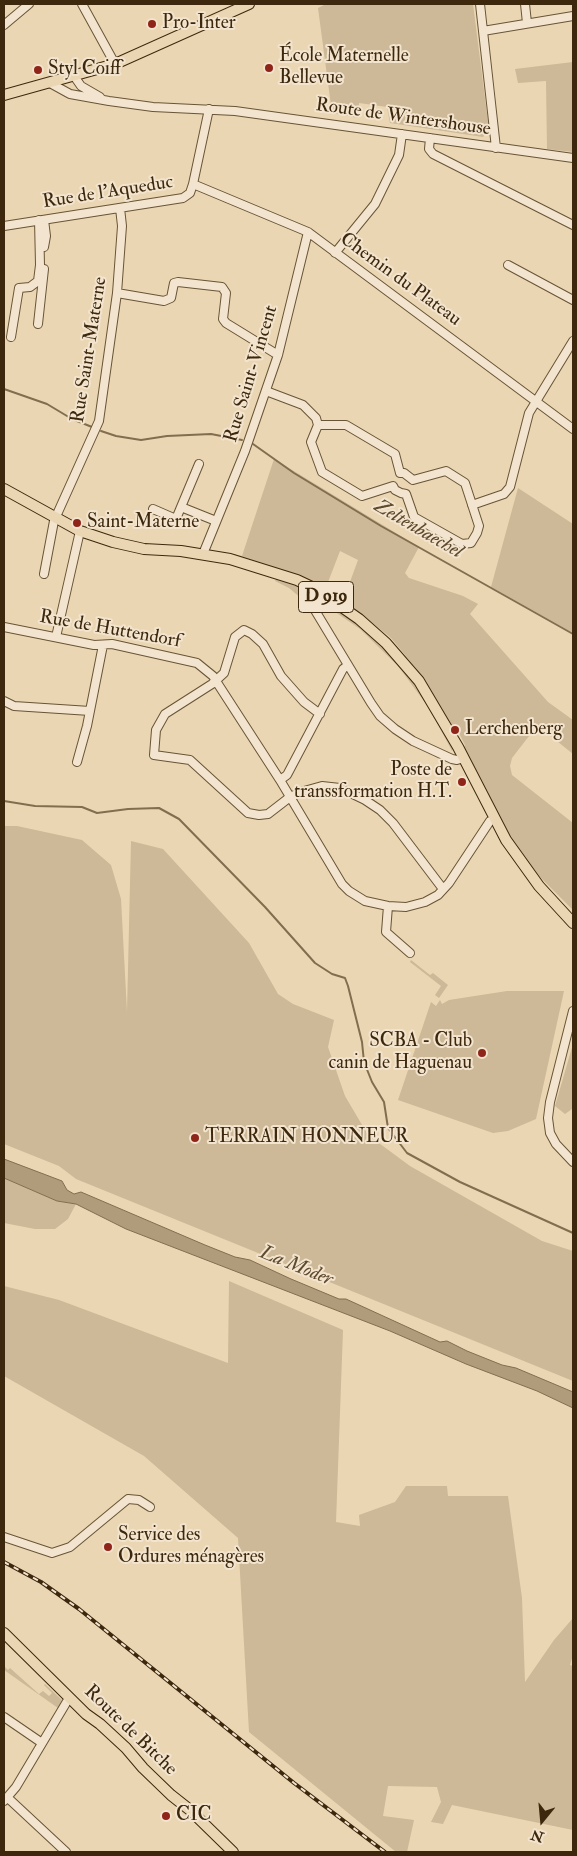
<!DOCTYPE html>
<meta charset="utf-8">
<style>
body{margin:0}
#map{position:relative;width:577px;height:1856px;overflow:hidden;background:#ebd6b3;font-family:"IM FELL Double Pica",serif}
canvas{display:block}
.frame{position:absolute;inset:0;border:5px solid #3d280d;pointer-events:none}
.north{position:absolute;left:517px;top:1796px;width:50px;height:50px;-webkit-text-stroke:4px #f2e4ce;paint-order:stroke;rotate:197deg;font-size:14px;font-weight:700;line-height:20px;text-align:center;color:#3d280d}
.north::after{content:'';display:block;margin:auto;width:18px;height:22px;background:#3d280d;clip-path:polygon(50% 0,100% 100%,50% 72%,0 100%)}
</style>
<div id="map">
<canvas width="577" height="1856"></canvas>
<div class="frame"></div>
<div class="north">N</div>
</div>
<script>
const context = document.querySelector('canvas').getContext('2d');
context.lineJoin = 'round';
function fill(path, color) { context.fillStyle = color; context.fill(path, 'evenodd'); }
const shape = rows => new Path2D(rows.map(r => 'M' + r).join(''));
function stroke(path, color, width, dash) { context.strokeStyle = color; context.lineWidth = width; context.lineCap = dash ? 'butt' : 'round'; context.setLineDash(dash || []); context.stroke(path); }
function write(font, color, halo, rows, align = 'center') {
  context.font = font + ' "IM FELL Double Pica",serif'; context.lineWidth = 4; context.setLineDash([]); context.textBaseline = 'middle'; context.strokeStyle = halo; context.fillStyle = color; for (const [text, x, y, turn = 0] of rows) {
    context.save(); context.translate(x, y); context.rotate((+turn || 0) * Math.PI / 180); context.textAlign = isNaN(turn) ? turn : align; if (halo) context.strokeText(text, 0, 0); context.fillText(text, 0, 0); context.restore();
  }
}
fill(shape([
 [326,4,473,4,489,130,483,137,390,123,387,107,359,103,358,118,332,113,318,8],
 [573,62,573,152,547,149,546,81,518,83,515,69],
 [274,459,419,547,405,573,409,578,463,596,478,604,470,614,548,702,573,720,573,754,542,729,536,727,512,758,510,766,512,775,573,823,573,910,537,874,511,839,464,747,465,745,455,725,452,726,423,677,391,638,364,616,343,601,358,560,340,551,325,590,301,577,234,556,234,554,242,556],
 [518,488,573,524,573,633,491,587],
 [276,579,293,583,310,591,308,604,289,588,275,581],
 [328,602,376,638,408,673,454,748,452,751,429,708,398,666,360,629,325,605],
 [4,826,17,826,82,840,111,865,121,899,127,1012,131,841,163,849,249,943,278,994,293,1004,334,1020,328,1047,345,1096,368,1135,410,1166,542,1241,573,1251,573,1381,76,1179,59,1166,4,1144],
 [411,960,430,975,433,973,448,985,439,998,435,995,441,986,410,962],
 [507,991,564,991,536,1119,508,1131,493,1133,398,1100,431,1002,436,1006,440,1000,442,1004,449,1000],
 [573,1044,573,1105,572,1109,565,1114,555,1106],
 [4,1178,57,1201,76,1204,68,1219,55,1229,35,1229,4,1223],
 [229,1281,343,1330,336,1522,360,1526,359,1515,395,1502,406,1486,447,1486,448,1496,508,1496,522,1598,525,1682,554,1640,573,1618,573,1655,570,1665,573,1666,573,1830,452,1805,443,1824,431,1822,441,1802,437,1787,388,1786,383,1816,414,1820,407,1852,396,1852,249,1732,238,1538,144,1456,4,1376,4,1286,59,1300,228,1363],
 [4,1666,8,1670,10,1668,39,1694,43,1691,49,1696,52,1693,44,1685,45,1684,62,1700,58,1708,4,1670]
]), '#cdb897');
const water = shape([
 [4,1159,62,1181,67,1190,74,1194,81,1192,205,1245,235,1257,250,1260,291,1279,339,1299,346,1299,440,1342,447,1341,467,1351,502,1365,516,1368,573,1392,573,1408,537,1391,466,1364,390,1331,126,1229,76,1204,57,1201,4,1178,4,1159]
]);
fill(water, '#b09b7b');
stroke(water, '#826d4f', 1);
stroke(shape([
 [4,389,47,404,72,419,92,427],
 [101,431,116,436,141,440,167,436,211,434,242,440],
 [253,444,294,473,381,526,573,634],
 [4,801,35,806,82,807,97,813,128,809,159,808,179,819,265,907,315,963,332,974,345,978,348,986,362,1042,364,1062,372,1082,384,1102,388,1128,407,1153,460,1182,573,1233]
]), '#826d4f', 2);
const minor = shape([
 [82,4,115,64],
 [480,4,496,148],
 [525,4,527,23],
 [4,25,29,4],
 [483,31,573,16],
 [74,76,81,86,100,97],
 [50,83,70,94,109,101,153,107,235,111,573,158],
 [430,138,429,149,433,154,573,225],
 [193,184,308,232,573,429],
 [4,226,183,198,190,193,193,184,209,109],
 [44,247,46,236,44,220],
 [335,253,375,204,399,155,402,134],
 [508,265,573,300],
 [117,293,164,301,171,298,174,283,178,282,222,287,226,293,223,319,226,323,278,355],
 [38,324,44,269],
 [11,337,19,288,30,287,38,281,40,265,39,220],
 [266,391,303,405,316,418,318,425,311,442,322,472,362,496,393,486,395,490,401,493,406,494,414,517,462,544,471,543,477,533,479,526,465,483,446,471,413,480,404,473,400,473,395,454,346,425,318,425],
 [199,464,181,507,216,521],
 [472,505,504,494,510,487,529,413,573,341],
 [153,509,176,519,181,507],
 [203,554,245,451,278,355,308,232],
 [44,574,54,521,99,421,117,293,122,226,120,208],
 [316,589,311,601,313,607,371,703,380,716,395,729,413,741,452,759,457,760,464,758],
 [4,627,94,645,112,644,197,663,213,676,216,681,280,780,342,884,349,891,365,901,388,906,406,907,425,902,438,895,449,883,490,821,494,819],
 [56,637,80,531],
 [4,701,14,706,90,711],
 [320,714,304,702,281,676,263,644,252,634,244,630,235,637,224,673,212,684,165,714,156,730,154,755,190,760,248,813,259,815,268,814,290,797,304,791,322,786,340,788,365,800,380,810,393,823,443,889],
 [77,762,87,726,103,645],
 [280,780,287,775,343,669,348,665],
 [388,906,386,932,410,953],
 [573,1011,550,1102,548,1118,550,1133,556,1144,573,1162],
 [4,1537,52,1553,70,1547,128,1499,139,1500,150,1507],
 [4,1717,42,1743],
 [8,1798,66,1852],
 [4,1801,16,1787,69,1698]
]);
const major = shape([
 [4,95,115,64,249,4],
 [4,489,80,531,113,542,144,549,181,551,230,559,297,580,316,589,359,619,386,643,419,681,458,747,506,840,539,886,573,923],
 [4,1633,86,1714,100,1724,126,1748,143,1768,171,1795,190,1810,233,1852]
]);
stroke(minor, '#685436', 10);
stroke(major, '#3d280d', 12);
stroke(minor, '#f2e4ce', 8);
stroke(major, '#ebd6b3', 10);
const rail = shape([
 [4,1562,41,1582,79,1609,294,1783,385,1852]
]);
stroke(rail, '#3d280d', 4);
stroke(rail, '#f2e4ce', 2, [5.5]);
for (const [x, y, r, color] of [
 [152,24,5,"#8f2418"],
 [269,68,5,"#8f2418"],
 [38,70,5,"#8f2418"],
 [77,523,5,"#8f2418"],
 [455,730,5,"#8f2418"],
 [462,782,5,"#8f2418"],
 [482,1053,5,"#8f2418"],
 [195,1138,5,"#8f2418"],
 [108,1547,5,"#8f2418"],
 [166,1816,5,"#8f2418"]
]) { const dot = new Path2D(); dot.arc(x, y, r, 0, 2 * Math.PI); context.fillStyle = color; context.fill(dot); stroke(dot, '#f2e4ce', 2); }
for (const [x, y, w] of [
 [326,597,55]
]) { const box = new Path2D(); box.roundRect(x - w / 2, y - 15.5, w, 31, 4); context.fillStyle = '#f2e4ce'; context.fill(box); stroke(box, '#3d280d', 1); }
write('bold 18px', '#3d280d', null, [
 ["D 919",326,597]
]);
write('19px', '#3d280d', '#f2e4ce', [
 ["Pro-Inter",162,24],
 ["École Maternelle",279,57],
 ["Bellevue",279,79],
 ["Styl Coiff",48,70],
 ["Saint-Materne",87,523],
 ["Lerchenberg",465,730],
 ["Poste de",452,771,"right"],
 ["transsformation H.T.",452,793,"right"],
 ["SCBA - Club",472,1042,"right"],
 ["canin de Haguenau",472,1064,"right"],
 ["TERRAIN HONNEUR",205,1138],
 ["Service des",118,1536],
 ["Ordures ménagères",118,1558],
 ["CIC",176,1816]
], 'left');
write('19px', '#3d280d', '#f2e4ce', [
 ["Route de Wintershouse",403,118,8],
 ["Rue de l'Aqueduc",108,193,-9],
 ["Chemin du Plateau",400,280,36],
 ["Rue Saint-Materne",90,350,-81],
 ["Rue Saint-Vincent",252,374,-73],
 ["Rue de Huttendorf",110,630,10],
 ["Route de Bitche",130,1731,44]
]);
write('italic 20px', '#604a2e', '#f2e4ce', [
 ["Zeltenbaechel",418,530,30],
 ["La Moder",296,1267,22]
]);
</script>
